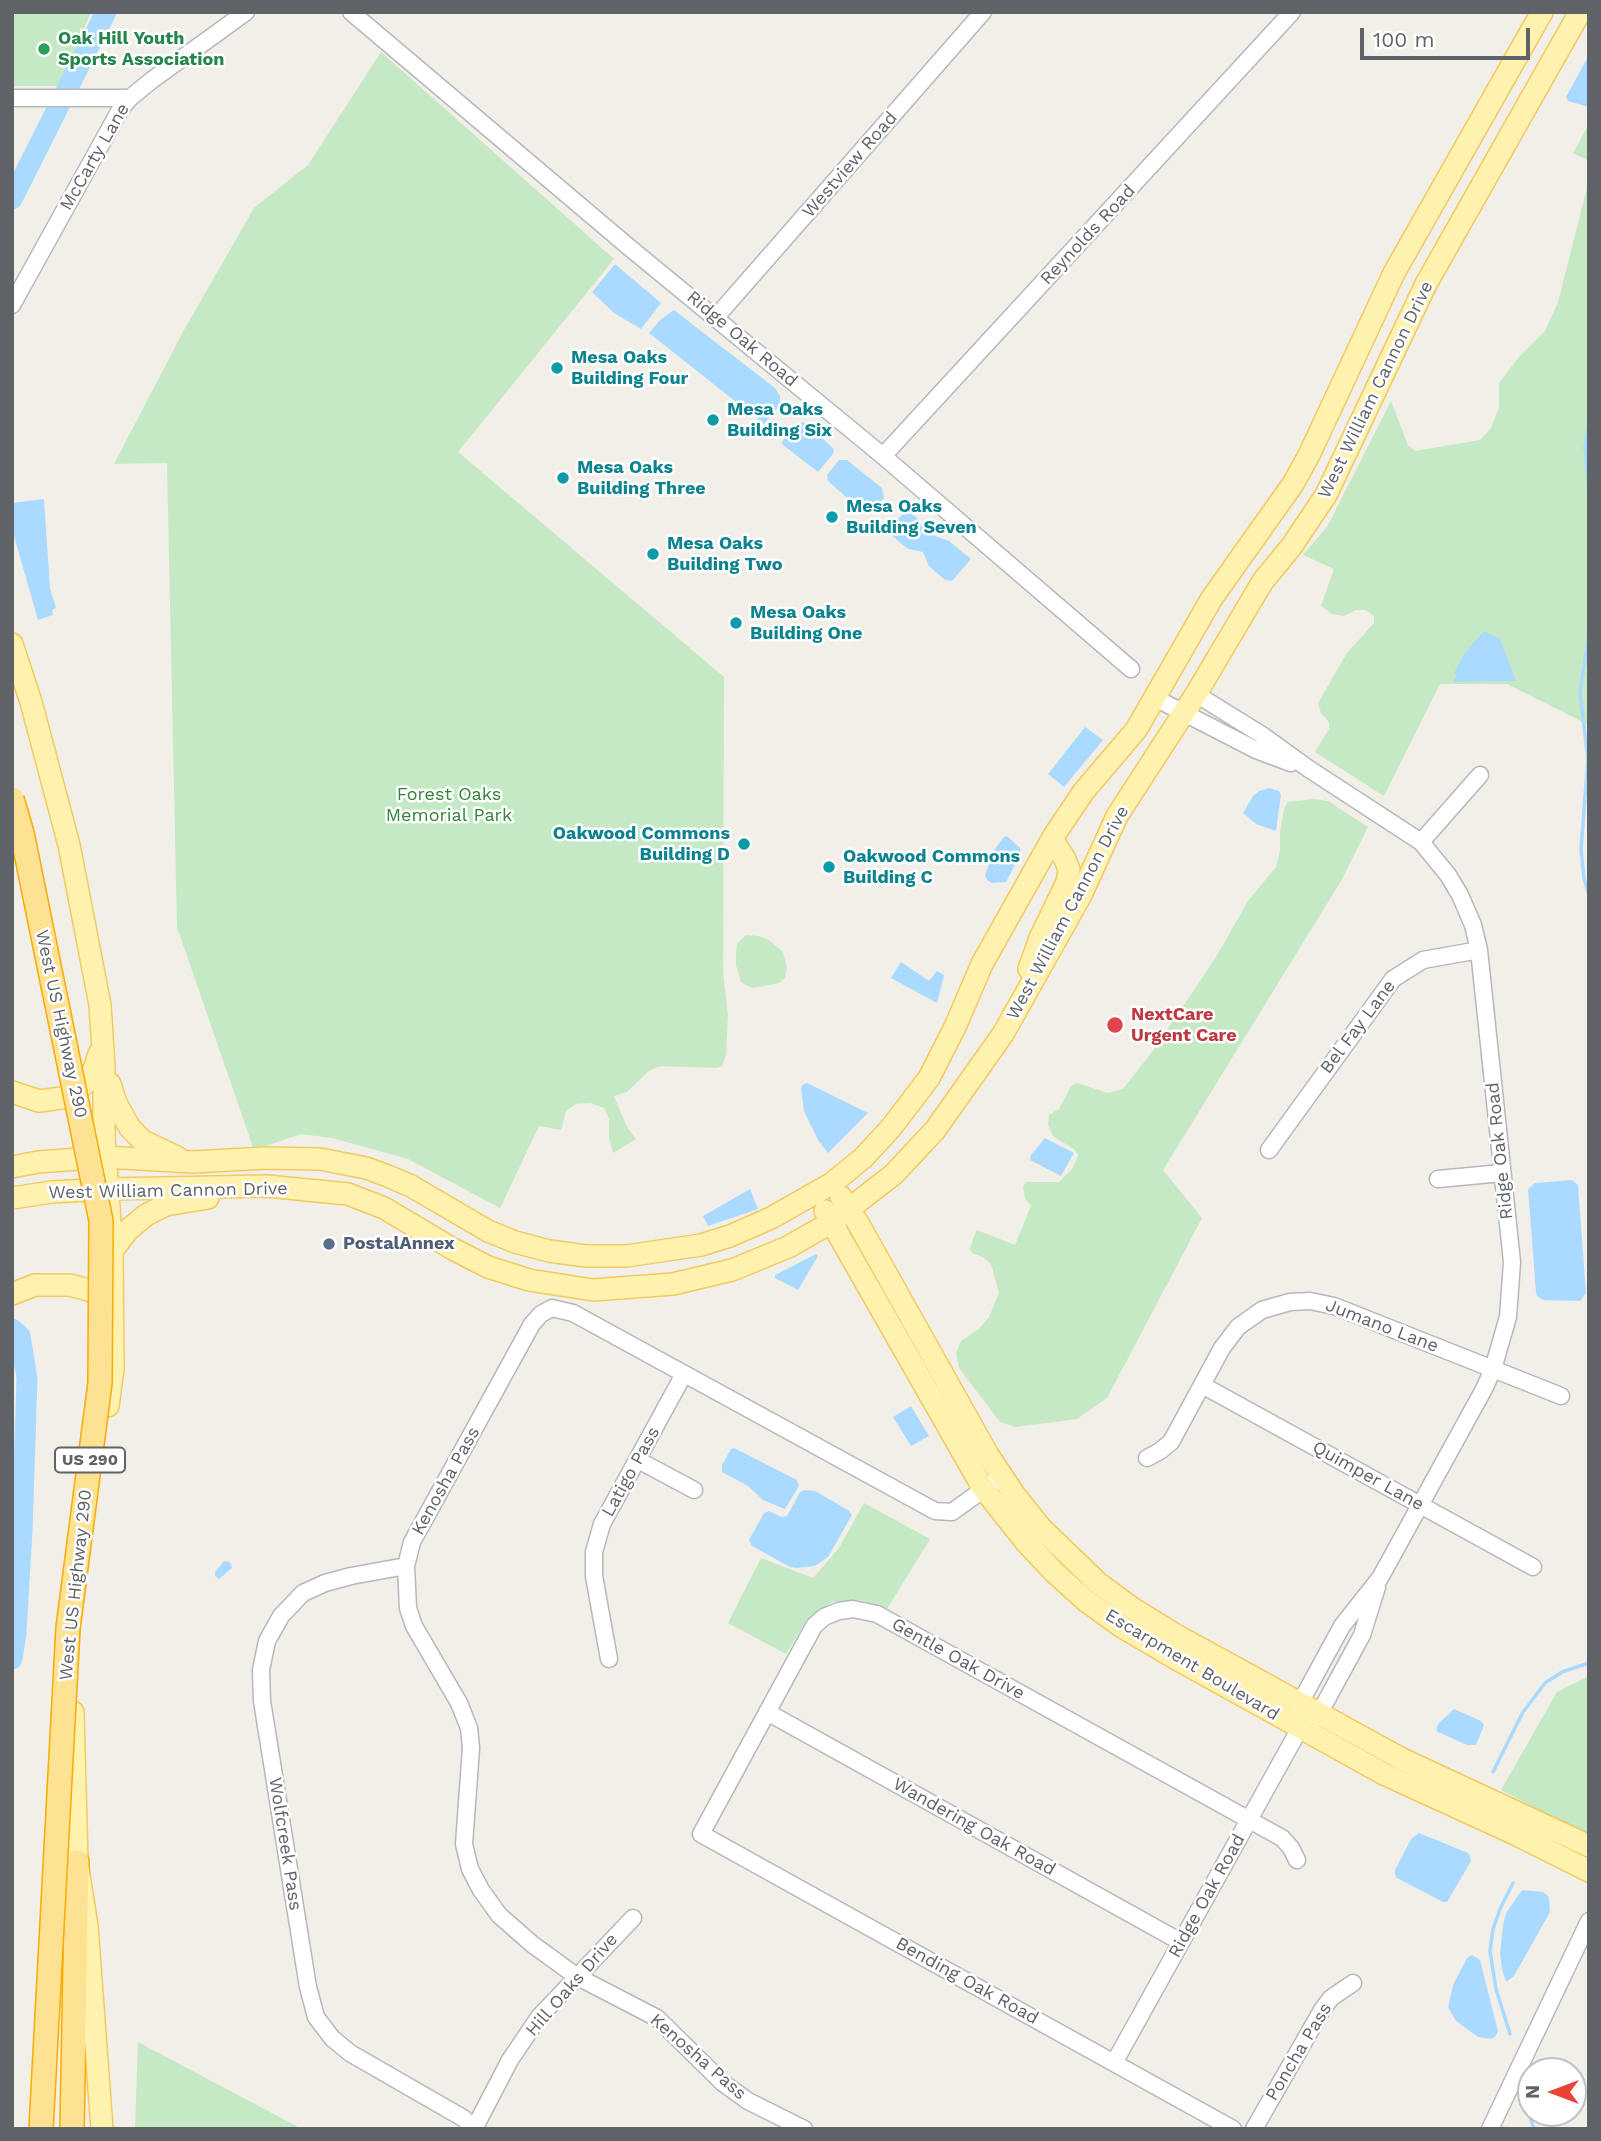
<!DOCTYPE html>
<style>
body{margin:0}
#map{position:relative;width:1601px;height:2141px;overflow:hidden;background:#f1efe8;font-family:"Work Sans",sans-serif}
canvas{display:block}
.frame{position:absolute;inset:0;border:14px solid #5f6368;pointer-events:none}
.north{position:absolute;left:1517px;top:2057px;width:70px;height:70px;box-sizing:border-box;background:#fff;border:2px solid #bfc1c3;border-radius:50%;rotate:270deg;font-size:19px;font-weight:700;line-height:28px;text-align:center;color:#5f6368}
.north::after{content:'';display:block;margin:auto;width:24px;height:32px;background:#ea4335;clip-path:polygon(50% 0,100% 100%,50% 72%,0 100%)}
.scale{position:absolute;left:1360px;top:28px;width:170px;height:32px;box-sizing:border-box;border:4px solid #5f6368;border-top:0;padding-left:9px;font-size:21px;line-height:24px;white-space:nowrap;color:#5f6368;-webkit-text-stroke:5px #fff;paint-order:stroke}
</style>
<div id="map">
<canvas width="1601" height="2141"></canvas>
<div class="frame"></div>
<div class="north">N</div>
<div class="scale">100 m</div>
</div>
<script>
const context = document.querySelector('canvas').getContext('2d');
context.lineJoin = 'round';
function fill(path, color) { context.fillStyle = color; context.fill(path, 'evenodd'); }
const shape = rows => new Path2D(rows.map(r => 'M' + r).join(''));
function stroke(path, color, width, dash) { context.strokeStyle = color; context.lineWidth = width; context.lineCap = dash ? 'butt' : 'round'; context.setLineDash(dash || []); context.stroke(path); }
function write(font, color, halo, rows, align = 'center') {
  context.font = font + ' "Work Sans",sans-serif'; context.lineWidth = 5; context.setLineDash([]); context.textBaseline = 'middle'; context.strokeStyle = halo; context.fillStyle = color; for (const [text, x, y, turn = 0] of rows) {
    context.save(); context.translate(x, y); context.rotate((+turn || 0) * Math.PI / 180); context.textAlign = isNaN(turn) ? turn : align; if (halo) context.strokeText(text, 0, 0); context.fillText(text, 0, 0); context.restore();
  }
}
fill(shape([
 [12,12,91,12,61,86,12,86],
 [381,52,614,259,458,452,724,677,723,973,728,1015,726,1055,722,1066,717,1068,661,1066,650,1070,627,1092,614,1096,627,1127,636,1139,613,1153,609,1138,609,1119,604,1108,591,1103,576,1104,566,1111,561,1130,539,1126,500,1208,408,1159,332,1138,301,1134,254,1150,177,927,167,463,114,464,184,330,254,208,308,165],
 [1589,124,1589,164,1587,160,1573,153],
 [1589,180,1589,725,1507,684,1440,684,1384,796,1315,752,1329,729,1329,722,1321,713,1318,703,1347,653,1374,623,1374,616,1366,610,1356,610,1344,616,1332,614,1321,606,1334,569,1303,555,1327,527,1391,401,1408,445,1415,451,1480,440,1491,428,1499,407,1499,383,1519,357,1545,331,1558,302],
 [1315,799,1328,801,1368,827,1341,881,1163,1170,1202,1218,1107,1398,1077,1419,1015,1427,1000,1422,959,1368,956,1353,961,1341,979,1329,989,1317,999,1293,991,1264,983,1257,972,1253,970,1248,975,1234,977,1230,1015,1245,1031,1206,1025,1198,1023,1186,1027,1182,1059,1182,1073,1168,1078,1155,1074,1149,1053,1136,1048,1125,1049,1115,1059,1109,1071,1086,1077,1083,1108,1093,1123,1089,1152,1052,1215,959,1248,901,1276,867,1280,851,1280,832,1284,809,1288,802],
 [746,935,758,936,769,940,783,952,787,968,785,978,779,983,752,988,741,982,736,965,736,953,737,944],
 [864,1503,930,1539,887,1609,861,1600,832,1602,807,1619,786,1654,728,1623,761,1558,813,1578,839,1548],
 [1589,1676,1589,1836,1501,1790,1557,1692],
 [138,2042,219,2085,302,2129,135,2129]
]), '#c5e8c5');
fill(shape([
 [1589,55,1589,107,1568,101,1566,97],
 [615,264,661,303,641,329,614,313,592,292],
 [674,310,775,388,780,396,780,405,764,424,649,333,660,320],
 [802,422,806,423,834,449,833,454,818,472,783,445,782,442,792,426],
 [839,460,847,460,882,488,884,498,869,512,863,512,828,481,827,475],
 [44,499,50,588,56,608,52,610,53,615,38,620,12,529,12,503],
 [908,512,916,517,927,533,949,541,971,559,952,581,945,580,929,566,923,552,908,549,891,535,889,528,891,525,904,513],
 [1484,631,1500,639,1516,681,1453,682,1457,675,1454,673,1464,654],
 [1085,727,1103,740,1064,787,1048,774],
 [1269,788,1279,791,1281,795,1276,831,1256,824,1243,813,1253,796,1259,791],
 [1007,836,1020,848,1021,853,1006,882,992,883,987,880,985,875,995,849,1004,837],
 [901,962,929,981,937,971,944,975,937,1003,891,978],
 [807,1083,868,1113,828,1153,818,1140,804,1111,801,1089,802,1085],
 [1045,1138,1074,1153,1061,1176,1030,1160,1031,1155],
 [1572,1180,1578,1185,1586,1293,1580,1301,1543,1300,1537,1296,1536,1292,1528,1189,1535,1183],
 [750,1189,758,1209,708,1226,703,1216],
 [816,1254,818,1256,798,1290,775,1278,775,1275],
 [911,1406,929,1436,911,1446,893,1417],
 [734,1448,797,1480,799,1486,785,1509,763,1500,748,1486,722,1472,722,1465,731,1449],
 [805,1490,815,1491,848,1510,852,1515,828,1557,815,1566,797,1568,790,1567,752,1546,749,1540,764,1513,769,1511,782,1517,787,1516,800,1492],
 [224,1561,230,1562,232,1568,219,1579,215,1576,215,1572],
 [1454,1709,1481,1721,1484,1725,1476,1745,1467,1745,1436,1731,1438,1724],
 [1419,1833,1468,1853,1470,1856,1471,1861,1447,1902,1443,1902,1397,1878,1395,1875,1395,1870,1411,1839],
 [1522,1890,1543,1892,1549,1897,1550,1912,1514,1976,1506,1982,1502,1969,1500,1954,1503,1925,1506,1913],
 [1472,1955,1480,1960,1498,2031,1495,2037,1491,2039,1478,2037,1456,2021,1448,2007,1453,1985,1467,1958]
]), '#aadaff');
stroke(shape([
 [1589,424,1585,447,1589,490],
 [1589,634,1580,692,1588,759,1581,849,1584,879,1589,895],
 [1493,1772,1523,1712,1545,1683,1562,1672,1589,1663],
 [1510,2034,1496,1989,1490,1951,1493,1929,1500,1909,1513,1883],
 [1529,2114,1534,2129]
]), '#aadaff', 3.5);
stroke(shape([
 [12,199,106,12],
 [12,1329,20,1336,27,1378,22,1531,16,1633,12,1659]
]), '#aadaff', 21);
const minor = shape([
 [351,12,630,248,883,456,1131,669],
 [12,98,130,98],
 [12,305,120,110,130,98,152,80,246,12],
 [716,317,983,12],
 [883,456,1292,12],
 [1196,694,1262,735,1309,769,1421,842,1448,875,1460,895,1473,925,1479,950,1512,1262,1508,1317,1493,1369,1484,1389,1380,1578,1342,1626,1300,1703,1300,1712],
 [1155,698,1256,750,1291,763],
 [1421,842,1480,775],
 [1269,1150,1393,979,1423,960,1479,950],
 [1438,1179,1502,1173],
 [1202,1385,1533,1567],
 [1147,1458,1160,1451,1171,1442,1222,1348,1238,1327,1262,1310,1290,1302,1310,1301,1334,1306,1561,1396],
 [638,1460,694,1490],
 [406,1566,351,1576,325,1583,303,1593,281,1616,267,1641,261,1670,262,1701,308,1987,316,2017,332,2038,350,2053,463,2118,475,2129],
 [609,1659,594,1576,594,1552,602,1524,684,1374],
 [767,1712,1181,1942],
 [1114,2063,1300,1728,1319,1714,1362,1635,1377,1587],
 [474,2129,510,2060,539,2017,633,1918],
 [804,2129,748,2101,723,2083,657,2018,576,1976,532,1944,499,1915,481,1890,470,1869,464,1844,471,1748,469,1728,459,1703,414,1626,408,1608,406,1566,412,1542,532,1324,541,1314,552,1308,573,1313,935,1511,952,1512,1002,1476],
 [1233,2129,701,1834,814,1626,824,1617,839,1611,853,1609,877,1614,1282,1838,1291,1848,1297,1860],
 [1254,2129,1322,2010,1331,1998,1353,1983],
 [1490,2129,1589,1921]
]);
const major = shape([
 [12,644,31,702,69,845,100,1005,104,1066,104,1137,112,1251,113,1369,108,1406],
 [1029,969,1040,938,1067,882,1069,870,1065,859,1052,839],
 [110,1084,116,1103,130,1128,143,1141,177,1157],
 [12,1092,39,1101,69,1097,91,1078,99,1054],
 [12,1167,38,1162,105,1157,192,1162,266,1158,320,1159,366,1168,388,1176,411,1186,488,1231,515,1242,549,1251,586,1256,626,1256,701,1245,730,1236,771,1218,831,1184,863,1158,890,1129,929,1078,955,1027,982,964,1055,834,1084,791,1136,730,1212,598,1293,484,1309,455,1394,273,1542,12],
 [841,1197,858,1223,988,1455,1014,1494,1041,1528,1098,1583,1132,1608,1174,1634,1402,1759,1589,1846],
 [12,1198,52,1192,108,1189,267,1186,348,1194,384,1208,453,1249,488,1267,529,1280,593,1290,673,1284,732,1270,788,1247,832,1222,894,1174,935,1130,1003,1034,1081,895,1117,816,1196,694,1263,581,1291,547,1326,495,1426,284,1580,12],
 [825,1211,983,1488,1025,1541,1054,1572,1085,1600,1122,1627,1173,1657,1384,1774,1515,1834,1589,1871],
 [112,1251,128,1230,146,1215,166,1205,208,1198],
 [12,1294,35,1285,70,1285,92,1291,102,1300,106,1310],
 [73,1712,77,1862,87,1926,102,2129]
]);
const highway = shape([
 [72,2129,77,1862]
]);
stroke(minor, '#b5b8bc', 19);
stroke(major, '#f2c960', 24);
stroke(highway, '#f9ab00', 26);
stroke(minor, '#fff', 16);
stroke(major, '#fff2af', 21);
stroke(highway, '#fde293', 23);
const highwayBridge = shape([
 [12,799,22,833,101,1221,100,1383,68,1628,41,2129]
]);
stroke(highwayBridge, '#f9ab00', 26, []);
stroke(highwayBridge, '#fde293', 23);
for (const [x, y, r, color] of [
 [44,49,7,"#2e9e5b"],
 [557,368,7,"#0f9aa8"],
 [713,420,7,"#0f9aa8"],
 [563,478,7,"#0f9aa8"],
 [832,517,7,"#0f9aa8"],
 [653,554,7,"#0f9aa8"],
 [736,623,7,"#0f9aa8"],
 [744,844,7,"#0f9aa8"],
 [829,867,7,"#0f9aa8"],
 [1115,1025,9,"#e0444e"],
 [329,1244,7,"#5c6f8a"]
]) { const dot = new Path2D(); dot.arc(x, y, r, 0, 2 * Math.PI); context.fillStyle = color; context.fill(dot); stroke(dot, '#fff', 2.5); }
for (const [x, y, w] of [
 [90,1460,70]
]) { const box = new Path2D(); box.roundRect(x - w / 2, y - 12.5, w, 25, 5); context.fillStyle = '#fff'; context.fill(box); stroke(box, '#5f6368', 2); }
write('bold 16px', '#5f6368', null, [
 ["US 290",90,1460]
]);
write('bold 18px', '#27864d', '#fff', [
 ["Oak Hill Youth",58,39],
 ["Sports Association",58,60]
], 'left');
write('18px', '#5f6368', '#fff', [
 ["McCarty Lane",95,157,-60],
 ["Westview Road",850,165,-49],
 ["Reynolds Road",1088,235,-47],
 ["Ridge Oak Road",742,339,40],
 ["West William Cannon Drive",1376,390,-64],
 ["West William Cannon Drive",1068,913,-62],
 ["West US Highway 290",61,1024,78],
 ["Bel Fay Lane",1358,1027,-53],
 ["Ridge Oak Road",1500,1151,-96],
 ["West William Cannon Drive",168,1191,-1],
 ["Jumano Lane",1382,1326,21],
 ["Latigo Pass",631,1472,-61],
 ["Quimper Lane",1368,1476,29],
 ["Kenosha Pass",446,1481,-61],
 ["West US Highway 290",76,1585,-84],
 ["Gentle Oak Drive",958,1659,29],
 ["Escarpment Boulevard",1192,1665,31],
 ["Wandering Oak Road",974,1827,29],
 ["Wolfcreek Pass",285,1844,81],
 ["Ridge Oak Road",1207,1896,-61],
 ["Bending Oak Road",967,1981,29],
 ["Hill Oaks Drive",572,1985,-49],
 ["Poncha Pass",1299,2052,-59],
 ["Kenosha Pass",698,2057,41]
]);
write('bold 18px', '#0d838f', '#fff', [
 ["Mesa Oaks",571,358],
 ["Building Four",571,379],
 ["Mesa Oaks",727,410],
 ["Building Six",727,431],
 ["Mesa Oaks",577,468],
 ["Building Three",577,489],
 ["Mesa Oaks",846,507],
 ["Building Seven",846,528],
 ["Mesa Oaks",667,544],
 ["Building Two",667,565],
 ["Mesa Oaks",750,613],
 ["Building One",750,634],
 ["Oakwood Commons",730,834,"right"],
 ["Building D",730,855,"right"],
 ["Oakwood Commons",843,857],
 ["Building C",843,878]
], 'left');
write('18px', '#348238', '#fff', [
 ["Forest Oaks",449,795],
 ["Memorial Park",449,816]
]);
write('bold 18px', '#be3a42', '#fff', [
 ["NextCare",1131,1015],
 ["Urgent Care",1131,1036]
], 'left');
write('bold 18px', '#4e5e75', '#fff', [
 ["PostalAnnex",343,1244]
], 'left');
</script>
